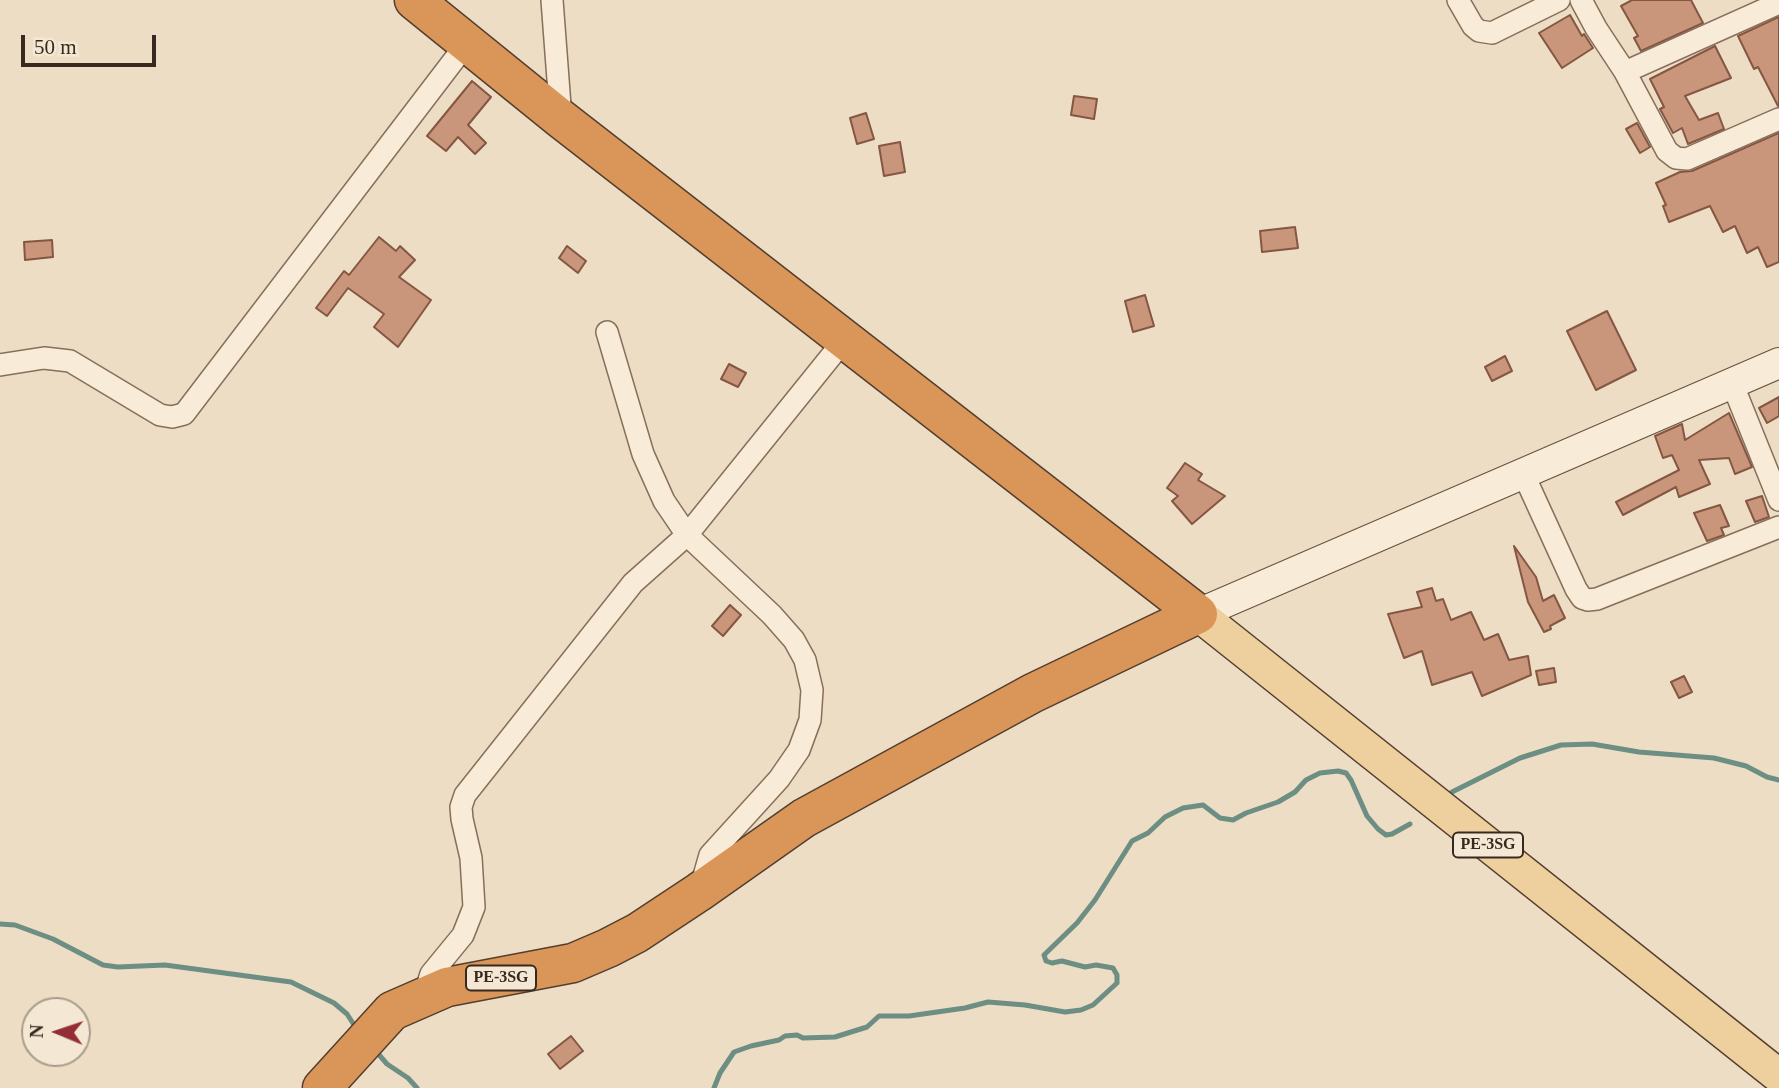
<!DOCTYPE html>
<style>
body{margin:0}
#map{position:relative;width:1779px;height:1088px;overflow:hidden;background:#ecddc4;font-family:Georgia,serif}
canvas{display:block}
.north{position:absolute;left:21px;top:997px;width:70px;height:70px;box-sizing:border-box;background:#f4e8d4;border:2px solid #a89c8c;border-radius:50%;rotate:272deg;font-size:19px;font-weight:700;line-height:28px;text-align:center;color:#37291f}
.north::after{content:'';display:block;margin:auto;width:24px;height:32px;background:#932d36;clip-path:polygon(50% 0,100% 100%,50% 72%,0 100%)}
.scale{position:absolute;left:21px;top:35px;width:135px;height:32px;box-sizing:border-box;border:4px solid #37291f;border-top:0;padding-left:9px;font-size:21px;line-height:24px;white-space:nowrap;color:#37291f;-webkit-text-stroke:5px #f4e8d4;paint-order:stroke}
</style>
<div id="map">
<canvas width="1779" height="1088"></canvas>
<div class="north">N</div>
<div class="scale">50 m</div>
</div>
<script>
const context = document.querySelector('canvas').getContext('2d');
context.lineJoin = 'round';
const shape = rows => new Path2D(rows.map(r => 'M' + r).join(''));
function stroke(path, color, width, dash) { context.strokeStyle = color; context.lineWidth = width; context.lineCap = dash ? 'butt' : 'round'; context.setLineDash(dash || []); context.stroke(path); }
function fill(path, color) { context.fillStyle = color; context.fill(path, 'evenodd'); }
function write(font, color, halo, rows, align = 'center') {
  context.font = font + ' Georgia,serif'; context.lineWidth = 5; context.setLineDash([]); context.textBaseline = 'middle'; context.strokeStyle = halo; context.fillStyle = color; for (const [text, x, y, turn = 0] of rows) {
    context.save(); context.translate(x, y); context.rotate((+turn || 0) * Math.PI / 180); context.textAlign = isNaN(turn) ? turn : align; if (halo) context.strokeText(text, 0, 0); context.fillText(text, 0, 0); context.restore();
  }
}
stroke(shape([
 [1452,792,1520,758,1561,745,1592,744,1639,752,1714,758,1746,766,1767,777,1779,780],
 [0,924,15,925,53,939,103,965,118,967,165,965,291,982,334,1003,347,1014,356,1028],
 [374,1049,387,1064,408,1078,417,1088],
 [714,1088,720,1073,734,1052,751,1046,779,1040,785,1036,797,1035,803,1038,835,1037,867,1027,879,1016,909,1016,965,1008,988,1002,1025,1005,1065,1012,1081,1010,1093,1005,1117,983,1117,975,1113,968,1096,965,1085,967,1062,961,1052,963,1046,961,1044,955,1077,923,1095,900,1132,841,1148,833,1165,817,1183,808,1203,805,1220,818,1233,820,1246,813,1278,802,1295,792,1306,780,1320,773,1338,771,1346,773,1351,780,1367,816,1378,829,1386,835,1392,834,1410,824]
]), '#6d8e83', 5);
const building = shape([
 [1632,0,1691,0,1703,23,1641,51,1634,38,1638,36,1621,6,1632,0],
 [1570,15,1582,36,1584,34,1593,48,1562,68,1539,33,1570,15],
 [1779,17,1779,106,1778,106,1758,67,1754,69,1738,36,1779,17],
 [1715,46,1731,78,1685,96,1699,120,1718,113,1724,129,1688,144,1682,128,1673,133,1660,109,1664,107,1650,79,1715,46],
 [472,81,491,97,468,125,486,143,475,154,458,137,446,151,427,136,472,81],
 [1074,96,1097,99,1094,119,1071,115,1074,96],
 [866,113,874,139,857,144,850,118,866,113],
 [1637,123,1650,147,1640,153,1626,129,1637,123],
 [1779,133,1779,262,1767,267,1758,247,1747,253,1735,226,1723,232,1710,206,1669,222,1663,206,1666,205,1656,183,1680,172,1692,171,1779,133],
 [900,142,905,172,884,176,879,146,900,142],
 [1295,227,1298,248,1262,252,1260,231,1295,227],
 [379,237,396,251,400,246,415,260,399,277,431,300,398,347,374,327,384,314,348,288,327,316,316,308,344,271,349,275,379,237],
 [52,240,53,257,25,260,24,242,52,240],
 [567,246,586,261,578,273,559,258,567,246],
 [1145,295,1154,326,1133,332,1125,301,1145,295],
 [1607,311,1636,370,1596,390,1567,331,1607,311],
 [1505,356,1512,371,1492,381,1485,367,1505,356],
 [729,364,746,373,738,387,721,379,729,364],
 [1779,397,1779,416,1767,423,1759,408,1779,397],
 [1729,413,1752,467,1735,474,1729,458,1699,460,1710,484,1679,497,1676,487,1623,515,1616,502,1679,470,1672,455,1663,458,1655,436,1682,424,1685,440,1729,413],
 [1185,463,1202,474,1198,480,1225,496,1192,524,1172,501,1178,496,1167,488,1185,463],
 [1762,496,1769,517,1755,522,1746,501,1762,496],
 [1720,505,1729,526,1721,528,1724,535,1707,541,1694,513,1720,505],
 [1514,546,1536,577,1543,601,1554,595,1565,618,1550,626,1551,629,1544,632,1528,602,1514,546],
 [1432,588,1436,601,1443,599,1451,620,1471,612,1484,640,1498,634,1509,660,1528,656,1531,675,1482,696,1472,672,1432,685,1422,651,1404,658,1388,614,1422,607,1417,592,1432,588],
 [730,605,741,615,723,636,712,626,730,605],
 [1554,668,1556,682,1539,685,1536,671,1554,668],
 [1684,676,1692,692,1679,698,1671,682,1684,676],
 [571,1036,583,1051,560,1069,548,1054,571,1036]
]);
fill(building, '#c9967c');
stroke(building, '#855742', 2);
const street = shape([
 [552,0,561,119],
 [1458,0,1473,26,1479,31,1492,33,1559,0],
 [1581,0,1596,28,1625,72,1667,151,1676,158,1687,159,1779,119],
 [1625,72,1779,3],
 [607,332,643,454,664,501,687,535,772,615,794,640,805,660,812,690,810,720,799,750,779,779,710,855,700,890],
 [0,365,44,358,70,361,160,415,172,417,184,414,467,43],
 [1732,383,1779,500],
 [1523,473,1576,589,1582,598,1588,600,1597,599,1779,527],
 [424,996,431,974,463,935,474,907,471,858,462,819,461,807,465,795,633,583,687,535,845,339]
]);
const secondary = shape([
 [1198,614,1779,363]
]);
const primary = shape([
 [1198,614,1779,1076]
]);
const highway = shape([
 [322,1088,392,1011,447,987,573,963,608,948,637,933,699,892,804,818,1033,693,1198,614,561,119,414,0]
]);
stroke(street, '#876f5b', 24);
stroke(secondary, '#68503e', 32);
stroke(primary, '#543e2f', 36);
stroke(highway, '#543e2f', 41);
stroke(street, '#f8ebd7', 21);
stroke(secondary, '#f8ebd7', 30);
stroke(primary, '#eecf9e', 33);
stroke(highway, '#d99658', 38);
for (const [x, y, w] of [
 [1488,845,70],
 [501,978,70]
]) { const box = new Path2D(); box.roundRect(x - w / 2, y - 12.5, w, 25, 5); context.fillStyle = '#f4e8d4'; context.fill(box); stroke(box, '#37291f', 2); }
write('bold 16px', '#37291f', null, [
 ["PE-3SG",1488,845],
 ["PE-3SG",501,978]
]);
</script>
